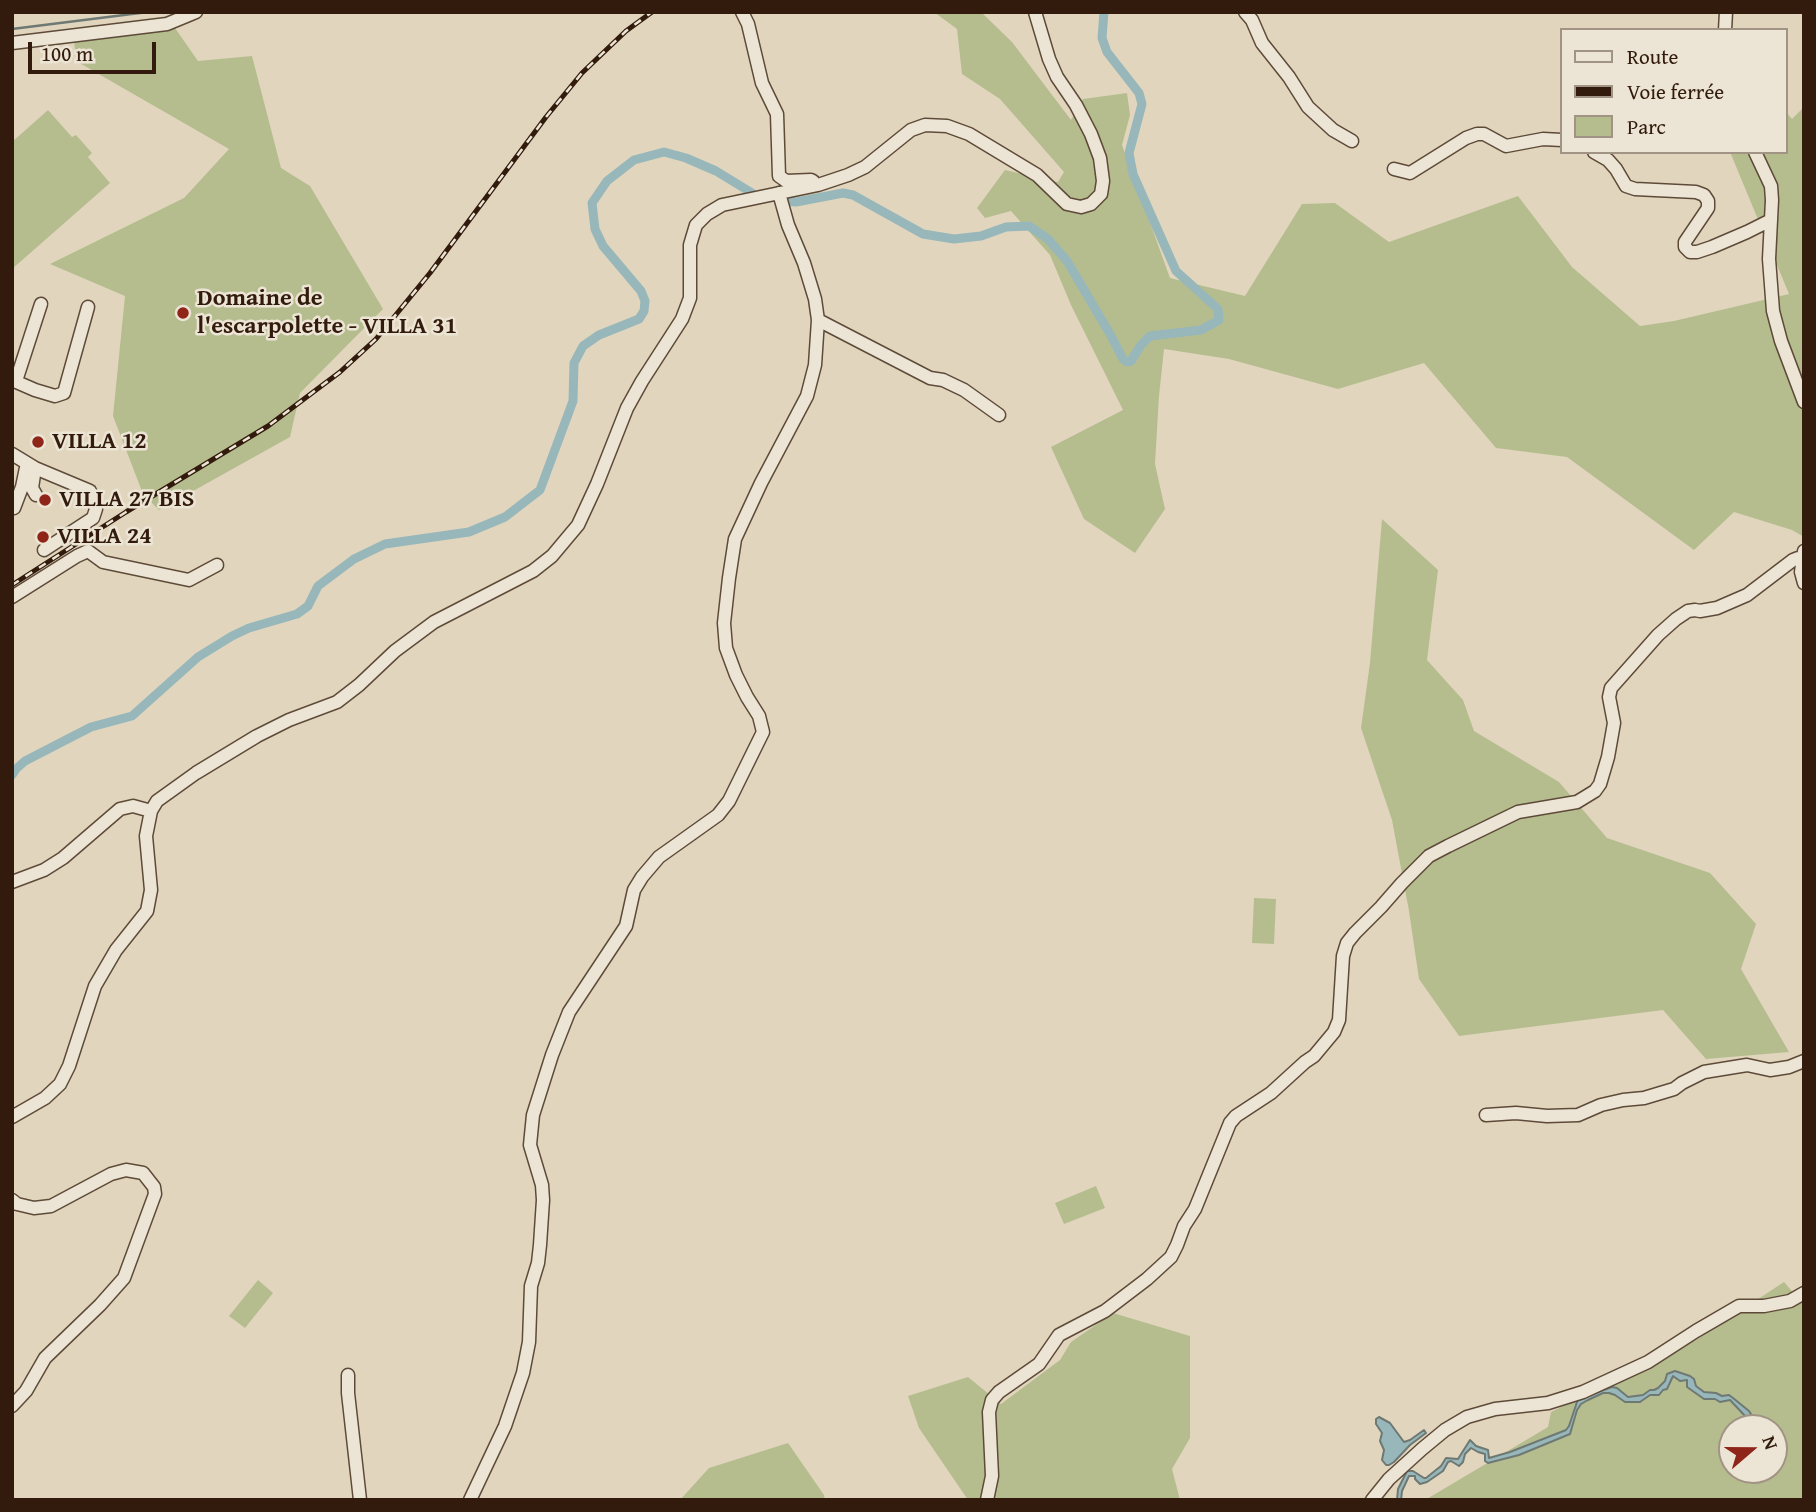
<!DOCTYPE html>
<meta charset="utf-8">
<style>
body{margin:0}
#map{position:relative;width:1816px;height:1512px;overflow:hidden;background:#e1d6bd;font-family:"Gentium Book Plus",serif}
canvas{display:block}
.frame{position:absolute;inset:0;border:14px solid #321b0c;pointer-events:none}
.legend{position:absolute;left:1560px;top:28px;width:228px;height:126px;box-sizing:border-box;background:#ece4d4;border:2px solid #a29484;margin:0;padding:9px 12px;list-style:none;font-size:21px;color:#321b0c}
.legend li{display:flex;align-items:center;gap:14px;height:35px}
.legend b{width:35px;border:2px solid #a29484}
.north{position:absolute;left:1718px;top:1414px;width:70px;height:70px;box-sizing:border-box;background:#ece4d4;border:2px solid #a29484;border-radius:50%;rotate:70deg;font-size:19px;font-weight:700;line-height:28px;text-align:center;color:#321b0c}
.north::after{content:'';display:block;margin:auto;width:24px;height:32px;background:#8f2418;clip-path:polygon(50% 0,100% 100%,50% 72%,0 100%)}
.scale{position:absolute;left:28px;top:42px;width:128px;height:32px;box-sizing:border-box;border:4px solid #321b0c;border-top:0;padding-left:9px;font-size:21px;line-height:24px;white-space:nowrap;color:#321b0c;-webkit-text-stroke:5px #ece4d4;paint-order:stroke}
</style>
<div id="map">
<canvas width="1816" height="1512"></canvas>
<div class="frame"></div>
<ul class="legend">
<li><b style="height:9px;background:#ece4d4"></b>Route</li>
<li><b style="height:9px;background:#321b0c"></b>Voie ferrée</li>
<li><b style="height:19px;background:#b5bd8f"></b>Parc</li>
</ul>
<div class="north">N</div>
<div class="scale">100 m</div>
</div>
<script>
const context = document.querySelector('canvas').getContext('2d');
context.lineJoin = 'round';
function fill(path, color) { context.fillStyle = color; context.fill(path, 'evenodd'); }
const shape = rows => new Path2D(rows.map(r => 'M' + r).join(''));
function stroke(path, color, width, dash) { context.strokeStyle = color; context.lineWidth = width; context.lineCap = dash ? 'butt' : 'round'; context.setLineDash(dash || []); context.stroke(path); }
function write(font, color, halo, rows, align = 'center') {
  context.font = font + ' "Gentium Book Plus",serif'; context.lineWidth = 5; context.setLineDash([]); context.textBaseline = 'middle'; context.strokeStyle = halo; context.fillStyle = color; for (const [text, x, y, turn = 0] of rows) {
    context.save(); context.translate(x, y); context.rotate((+turn || 0) * Math.PI / 180); context.textAlign = isNaN(turn) ? turn : align; if (halo) context.strokeText(text, 0, 0); context.fillText(text, 0, 0); context.restore();
  }
}
fill(shape([
 [934,12,981,12,1012,42,1071,120,1083,99,1127,93,1130,115,1122,145,1170,278,1245,296,1302,204,1335,203,1389,242,1518,196,1572,267,1640,326,1674,321,1789,294,1730,152,1786,152,1786,112,1792,119,1804,107,1804,537,1792,530,1734,512,1694,550,1567,457,1496,448,1424,363,1338,389,1229,359,1164,349,1159,396,1155,464,1165,509,1135,553,1084,519,1051,447,1123,410,1071,305,1050,255,1011,211,985,218,977,208,1005,170,1058,182,1064,172,1000,99,962,74,957,29],
 [175,28,198,61,252,56,281,168,310,186,383,309,300,393,290,437,159,510,143,494,113,416,125,296,50,264,184,198,229,149,76,61,74,40],
 [48,110,72,137,76,135,92,153,88,157,110,183,12,269,12,142],
 [1382,519,1438,570,1427,660,1463,700,1474,731,1559,782,1607,838,1710,873,1756,924,1741,969,1789,1052,1706,1059,1663,1010,1459,1036,1419,979,1409,911,1392,820,1361,728,1370,663],
 [1254,898,1276,899,1274,944,1252,943],
 [1096,1186,1105,1208,1064,1224,1055,1203],
 [258,1280,273,1293,245,1328,229,1316],
 [1784,1282,1804,1305,1804,1500,1425,1500,1548,1427,1551,1412,1696,1340],
 [1732,1428,1774,1428,1774,1470,1732,1470],
 [1113,1313,1190,1336,1190,1438,1172,1469,1180,1500,968,1500,919,1428,908,1396,968,1377,1001,1404,1060,1360,1071,1342],
 [788,1443,824,1495,825,1500,680,1500,709,1468]
]), '#b5bd8f');
const water = shape([
 [1675,1371,1690,1376,1694,1379,1696,1386,1704,1392,1716,1393,1722,1396,1729,1395,1733,1398,1749,1411,1760,1428,1753,1428,1750,1426,1746,1417,1730,1400,1720,1402,1715,1399,1704,1399,1687,1387,1687,1380,1680,1381,1673,1376,1667,1389,1663,1390,1659,1395,1650,1395,1640,1402,1625,1402,1615,1395,1609,1393,1603,1393,1588,1400,1581,1404,1577,1410,1570,1434,1519,1455,1488,1463,1485,1461,1485,1454,1478,1452,1471,1448,1465,1454,1463,1462,1459,1466,1451,1461,1448,1462,1443,1471,1427,1482,1420,1484,1415,1479,1415,1476,1409,1476,1402,1491,1401,1500,1397,1500,1398,1489,1407,1471,1413,1471,1424,1478,1426,1478,1441,1466,1446,1458,1458,1459,1470,1440,1476,1446,1488,1450,1489,1458,1510,1452,1566,1430,1569,1426,1578,1399,1612,1387,1617,1388,1628,1397,1643,1395,1650,1390,1654,1390,1658,1388,1665,1381,1667,1374,1675,1371],
 [1379,1417,1390,1423,1404,1442,1410,1440,1424,1430,1426,1433,1410,1445,1394,1462,1389,1465,1386,1465,1382,1460,1384,1450,1380,1441,1382,1433,1376,1424,1376,1419,1379,1417]
]);
fill(water, '#97b7ba');
stroke(water, '#6f7974', 2);
stroke(shape([
 [12,29,148,12]
]), '#6f7974', 2.5);
stroke(shape([
 [785,201,796,202,843,193,853,195,923,234,954,239,981,236,1006,227,1029,226,1048,239,1067,261,1110,334,1123,359,1127,362,1131,361,1141,345,1150,336,1201,330,1219,320,1218,309,1176,271,1133,174,1129,153,1142,104,1139,93,1107,52,1102,38,1104,12],
 [12,775,16,769,25,761,91,727,132,716,198,657,232,636,249,628,297,614,308,606,318,586,354,559,385,544,469,532,505,517,540,490,573,401,574,363,583,346,599,335,639,319,644,311,645,301,641,291,603,246,595,229,592,203,607,181,634,160,664,152,686,158,716,171,752,193]
]), '#97b7ba', 9);
const minor = shape([
 [742,12,748,24,762,83,777,114,779,176,786,181,811,180,813,181],
 [1245,12,1252,20,1262,43,1289,77,1308,107,1333,130,1352,141],
 [1725,30,1726,12],
 [12,43,167,24,196,12],
 [1594,152,1608,160,1616,169,1626,186,1635,189,1696,192,1704,195,1708,201,1708,208,1685,242,1685,247,1690,252,1697,252,1712,247,1747,232,1771,220],
 [1755,152,1771,186,1772,200,1769,259,1773,311,1781,341,1804,402],
 [1394,169,1410,173,1466,138,1477,134,1484,134,1506,146,1543,139,1562,140],
 [818,320,930,378,943,380,964,390,999,415],
 [12,380,35,390,55,396,64,393,88,307],
 [16,381,41,304],
 [12,454,35,468,90,491,96,509,93,518,44,550],
 [35,468,32,488,36,495],
 [14,508,22,487,27,463],
 [1804,551,1801,572,1804,583],
 [12,597,77,556,88,551,103,562,189,580,217,565],
 [12,882,44,870,63,858,120,809,133,806,151,811],
 [1486,1115,1516,1113,1547,1116,1578,1115,1601,1105,1623,1100,1644,1098,1674,1089,1682,1083,1704,1072,1747,1065,1770,1070,1789,1067,1804,1061],
 [12,1117,45,1098,60,1084,69,1066,95,986,116,950,147,911,151,890,146,836,151,811,157,801,196,773,257,736,289,720,337,702,359,685,395,651,434,622,533,571,552,556,578,525,597,484,627,408,642,381,682,319,690,298,690,245,696,225,707,214,722,205,818,185,848,175,865,167,911,130,925,125,947,126,969,134,1037,175,1067,204,1081,207,1091,204,1101,194,1103,181,1100,158,1091,134,1076,105,1057,77,1049,59,1035,12],
 [12,1200,17,1204,34,1208,51,1206,111,1174,126,1170,143,1173,154,1187,155,1194,124,1278,100,1305,45,1358,26,1391,12,1406],
 [348,1375,348,1393,360,1500],
 [470,1500,505,1426,523,1373,529,1342,531,1286,538,1263,540,1245,543,1200,542,1185,530,1145,533,1115,552,1055,569,1012,626,926,634,890,642,877,659,857,718,815,729,801,763,732,759,716,747,697,736,675,726,648,724,623,729,578,735,539,761,483,807,396,815,365,818,320,815,299,804,263,788,225,779,193],
 [987,1500,992,1476,989,1412,992,1400,999,1392,1039,1364,1059,1335,1105,1311,1147,1279,1171,1257,1177,1245,1184,1226,1195,1209,1230,1123,1236,1116,1271,1093,1305,1062,1314,1056,1334,1032,1339,1020,1343,956,1347,943,1355,933,1381,907,1402,883,1429,856,1448,846,1518,812,1577,802,1595,791,1600,784,1608,757,1614,723,1609,697,1611,688,1658,635,1676,619,1688,611,1695,610,1700,611,1717,608,1747,595,1793,560,1798,558,1802,560],
 [1372,1500,1389,1479,1422,1449,1445,1430,1467,1417,1495,1409,1548,1403,1583,1392,1648,1362,1696,1331,1739,1306,1764,1306,1790,1301,1804,1293]
]);
stroke(minor, '#5e4a38', 15);
stroke(minor, '#ece4d4', 12);
const rail = shape([
 [12,585,126,512,268,426,340,372,376,339,430,273,546,117,582,73,626,31,652,12]
]);
stroke(rail, '#321b0c', 5);
stroke(rail, '#ece4d4', 2.5, [8]);
for (const [x, y, r, color] of [
 [183,313,7,"#8f2418"],
 [38,442,7,"#8f2418"],
 [45,500,7,"#8f2418"],
 [43,537,7,"#8f2418"]
]) { const dot = new Path2D(); dot.arc(x, y, r, 0, 2 * Math.PI); context.fillStyle = color; context.fill(dot); stroke(dot, '#ece4d4', 2.5); }
write('bold 24px', '#321b0c', '#ece4d4', [
 ["Domaine de",197,299],
 ["l'escarpolette - VILLA 31",197,327],
 ["VILLA 12",52,442],
 ["VILLA 27 BIS",59,500],
 ["VILLA 24",57,537]
], 'left');
</script>
